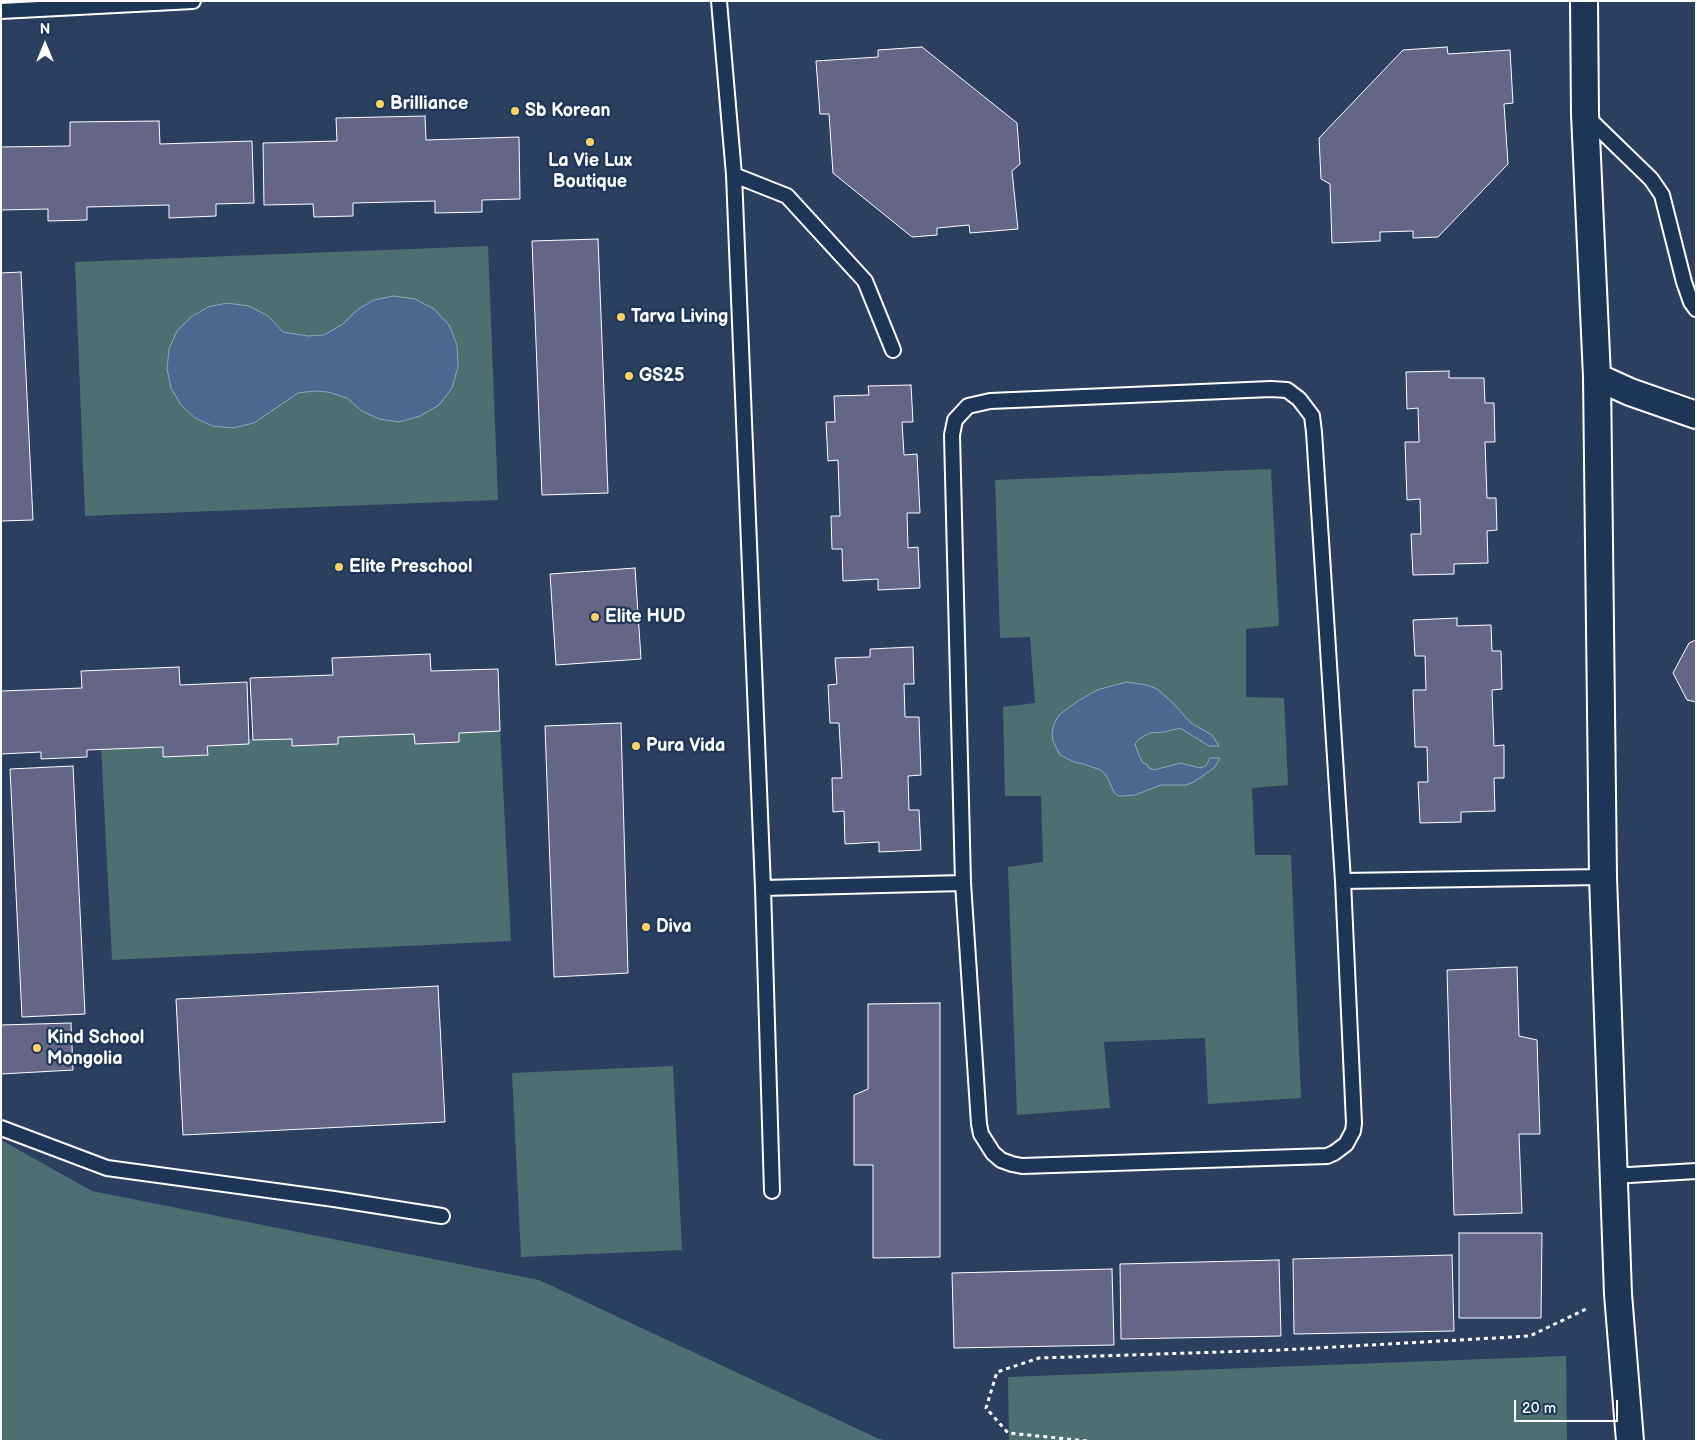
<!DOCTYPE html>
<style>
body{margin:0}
#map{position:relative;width:1697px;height:1442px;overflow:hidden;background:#2b3f61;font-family:"Balsamiq Sans",sans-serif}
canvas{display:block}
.frame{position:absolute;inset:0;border:2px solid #fff;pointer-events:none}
.north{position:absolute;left:20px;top:20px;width:50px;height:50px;-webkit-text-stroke:4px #1d3557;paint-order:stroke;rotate:0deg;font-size:14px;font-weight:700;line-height:20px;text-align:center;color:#fff}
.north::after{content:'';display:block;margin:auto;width:18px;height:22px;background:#fff;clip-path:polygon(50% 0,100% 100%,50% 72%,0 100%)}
.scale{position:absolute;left:1514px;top:1400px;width:104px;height:22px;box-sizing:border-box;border:2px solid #fff;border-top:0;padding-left:6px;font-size:15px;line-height:18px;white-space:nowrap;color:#fff;-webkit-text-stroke:4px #1d3557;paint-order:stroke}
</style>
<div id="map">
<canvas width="1697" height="1442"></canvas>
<div class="frame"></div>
<div class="north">N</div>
<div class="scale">20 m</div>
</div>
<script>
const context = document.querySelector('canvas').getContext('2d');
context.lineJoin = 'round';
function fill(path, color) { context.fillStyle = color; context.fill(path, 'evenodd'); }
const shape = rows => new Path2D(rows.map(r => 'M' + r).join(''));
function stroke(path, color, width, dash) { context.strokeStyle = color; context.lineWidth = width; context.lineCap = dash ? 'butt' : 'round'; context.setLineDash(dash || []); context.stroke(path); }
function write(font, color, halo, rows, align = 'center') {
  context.font = font + ' "Balsamiq Sans",sans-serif'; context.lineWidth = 4.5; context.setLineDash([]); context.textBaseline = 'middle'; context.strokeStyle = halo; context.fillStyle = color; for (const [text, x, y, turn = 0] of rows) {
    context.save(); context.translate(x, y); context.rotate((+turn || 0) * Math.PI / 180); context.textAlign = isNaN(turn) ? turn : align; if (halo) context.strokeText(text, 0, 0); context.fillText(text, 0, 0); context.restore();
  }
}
fill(shape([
 [488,246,498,500,85,516,75,262],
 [1271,469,1279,626,1246,629,1246,697,1284,698,1288,785,1252,788,1255,855,1291,855,1301,1098,1208,1104,1205,1038,1104,1042,1110,1108,1017,1115,1008,867,1043,862,1041,796,1005,796,1003,707,1035,703,1030,637,1000,638,995,480],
 [500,727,511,941,112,960,101,746],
 [673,1066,682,1250,521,1257,512,1073],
 [1,1140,92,1191,539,1280,877,1438,887,1441,1,1441],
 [1566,1356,1567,1441,1009,1441,1008,1377]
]), '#4c6f71');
const water = shape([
 [394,296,415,299,434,309,449,325,457,345,458,367,452,388,439,405,420,416,399,422,379,419,362,411,347,398,328,392,314,391,298,393,254,423,233,428,213,426,195,418,181,405,171,388,167,369,169,349,177,331,191,317,208,307,227,303,249,306,268,316,283,332,308,336,324,335,343,324,357,310,374,300,394,296],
 [1126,682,1147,685,1157,689,1173,703,1191,723,1212,735,1219,746,1209,746,1180,728,1164,732,1150,733,1139,739,1135,744,1140,758,1143,763,1147,764,1149,768,1154,770,1181,763,1200,768,1206,766,1210,758,1220,758,1215,767,1194,782,1186,785,1161,785,1135,795,1123,796,1118,796,1114,792,1107,777,1101,770,1083,764,1074,762,1060,755,1053,741,1052,733,1054,724,1059,715,1078,701,1097,690,1126,682]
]);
fill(water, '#49698f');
stroke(water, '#92a5bc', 1);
const building = shape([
 [922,47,1017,123,1020,164,1012,171,1018,229,970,233,969,225,937,228,937,235,912,237,833,173,829,114,820,114,816,61,878,57,878,50,922,47],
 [1447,47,1448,54,1510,50,1513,103,1504,104,1508,164,1438,237,1413,238,1413,231,1380,232,1380,241,1332,243,1330,184,1321,179,1319,138,1403,50,1447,47],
 [425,116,426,140,519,137,520,199,482,200,482,212,435,213,435,201,353,203,353,216,314,217,313,204,264,205,263,143,337,141,336,118,425,116],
 [159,121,160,144,252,141,254,203,216,204,216,216,169,218,169,205,87,207,87,220,48,221,48,209,1,210,1,147,70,146,70,122,159,121],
 [598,239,608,493,542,495,532,241,598,239],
 [21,272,33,520,1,521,1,273,21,272],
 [1449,371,1449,378,1484,378,1485,403,1494,403,1495,442,1485,442,1487,498,1496,498,1497,530,1487,531,1488,563,1454,564,1454,574,1413,575,1411,534,1421,534,1420,499,1407,500,1405,442,1419,442,1418,408,1407,409,1406,372,1449,371],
 [911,385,913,422,902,422,904,455,917,454,920,513,907,513,908,548,918,547,920,588,878,590,878,579,843,581,842,549,832,549,831,516,840,516,838,460,828,461,826,422,835,422,834,396,869,395,868,386,911,385],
 [635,568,641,659,556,665,550,574,635,568],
 [1457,618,1457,626,1491,625,1492,651,1501,651,1502,689,1492,690,1494,746,1504,745,1504,778,1494,778,1495,811,1461,812,1461,822,1420,823,1418,782,1428,782,1427,747,1415,747,1413,690,1426,690,1425,656,1415,656,1413,620,1457,618],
 [1696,640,1696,702,1687,700,1673,673,1689,643,1696,640],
 [913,647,914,684,904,684,905,717,919,717,921,775,908,776,909,810,919,810,921,850,879,852,879,842,845,844,844,811,833,812,832,778,842,778,839,723,830,723,828,685,837,684,835,658,870,657,870,649,913,647],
 [430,654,431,671,498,669,500,731,459,733,459,742,415,744,414,734,338,737,338,744,292,746,292,739,253,740,250,678,333,675,332,658,430,654],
 [179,667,180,685,247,682,249,744,207,746,208,755,163,757,163,747,87,750,87,757,41,759,41,752,1,754,1,691,82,688,81,671,179,667],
 [621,723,628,973,554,977,545,726,621,723],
 [73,766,85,1014,22,1017,10,769,73,766],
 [1517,967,1519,1036,1537,1040,1540,1134,1519,1134,1522,1213,1454,1215,1447,970,1517,967],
 [438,986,445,1122,183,1135,176,999,438,986],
 [940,1003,940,1257,873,1258,873,1165,854,1165,854,1095,868,1089,868,1004,940,1003],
 [71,1023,73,1070,1,1074,1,1025,71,1023],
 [1459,1233,1542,1233,1541,1318,1459,1318,1459,1233],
 [1452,1255,1454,1331,1294,1334,1293,1259,1452,1255],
 [1279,1260,1281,1336,1121,1339,1120,1264,1279,1260],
 [1112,1269,1114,1345,954,1348,952,1273,1112,1269]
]);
fill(building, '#656587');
stroke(building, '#fff', 1);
const lane = shape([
 [719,1,734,175,763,888,772,1191],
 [1,11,193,1],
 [1585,115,1651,179,1662,195,1684,282,1691,302,1696,309],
 [734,175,787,196,865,281,893,350],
 [1271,389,1287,390,1299,399,1312,416,1314,432,1343,881,1354,1123,1353,1131,1346,1144,1334,1153,1327,1156,1022,1166,1012,1164,1001,1160,993,1153,981,1134,979,1124,963,883,952,435,955,420,968,406,990,401,1271,389],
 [1343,881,1603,877],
 [763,888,963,883],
 [1,1128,107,1168,334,1199,442,1216],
 [1613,1176,1696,1171]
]);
const street = shape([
 [1584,1,1585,114,1597,377,1603,877,1618,1294,1630,1441],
 [1597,377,1630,392,1696,415]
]);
stroke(lane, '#fff', 18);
stroke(street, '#fff', 30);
stroke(shape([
 [1087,1441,1008,1433,986,1408,997,1372,1039,1358,1281,1350,1530,1336,1588,1308]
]), '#fff', 3, [4, 4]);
stroke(lane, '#1d3557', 14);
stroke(street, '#1d3557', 26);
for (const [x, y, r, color] of [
 [380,104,5,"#ffd166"],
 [515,111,5,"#ffd166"],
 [590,142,5,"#ffd166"],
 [621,317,5,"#ffd166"],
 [629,376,5,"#ffd166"],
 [339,567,5,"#ffd166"],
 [595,617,5,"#ffd166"],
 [636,746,5,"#ffd166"],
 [646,927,5,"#ffd166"],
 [37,1048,5,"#ffd166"]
]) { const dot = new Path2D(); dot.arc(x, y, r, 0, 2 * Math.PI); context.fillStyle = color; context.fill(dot); stroke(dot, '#1d3557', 2); }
write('bold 18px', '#fff', '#1d3557', [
 ["Brilliance",390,104],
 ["Sb Korean",525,111],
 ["La Vie Lux",590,161,"center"],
 ["Boutique",590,182,"center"],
 ["Tarva Living",631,317],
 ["GS25",639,376],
 ["Elite Preschool",349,567],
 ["Elite HUD",605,617],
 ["Pura Vida",646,746],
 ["Diva",656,927],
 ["Kind School",47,1038],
 ["Mongolia",47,1059]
], 'left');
</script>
